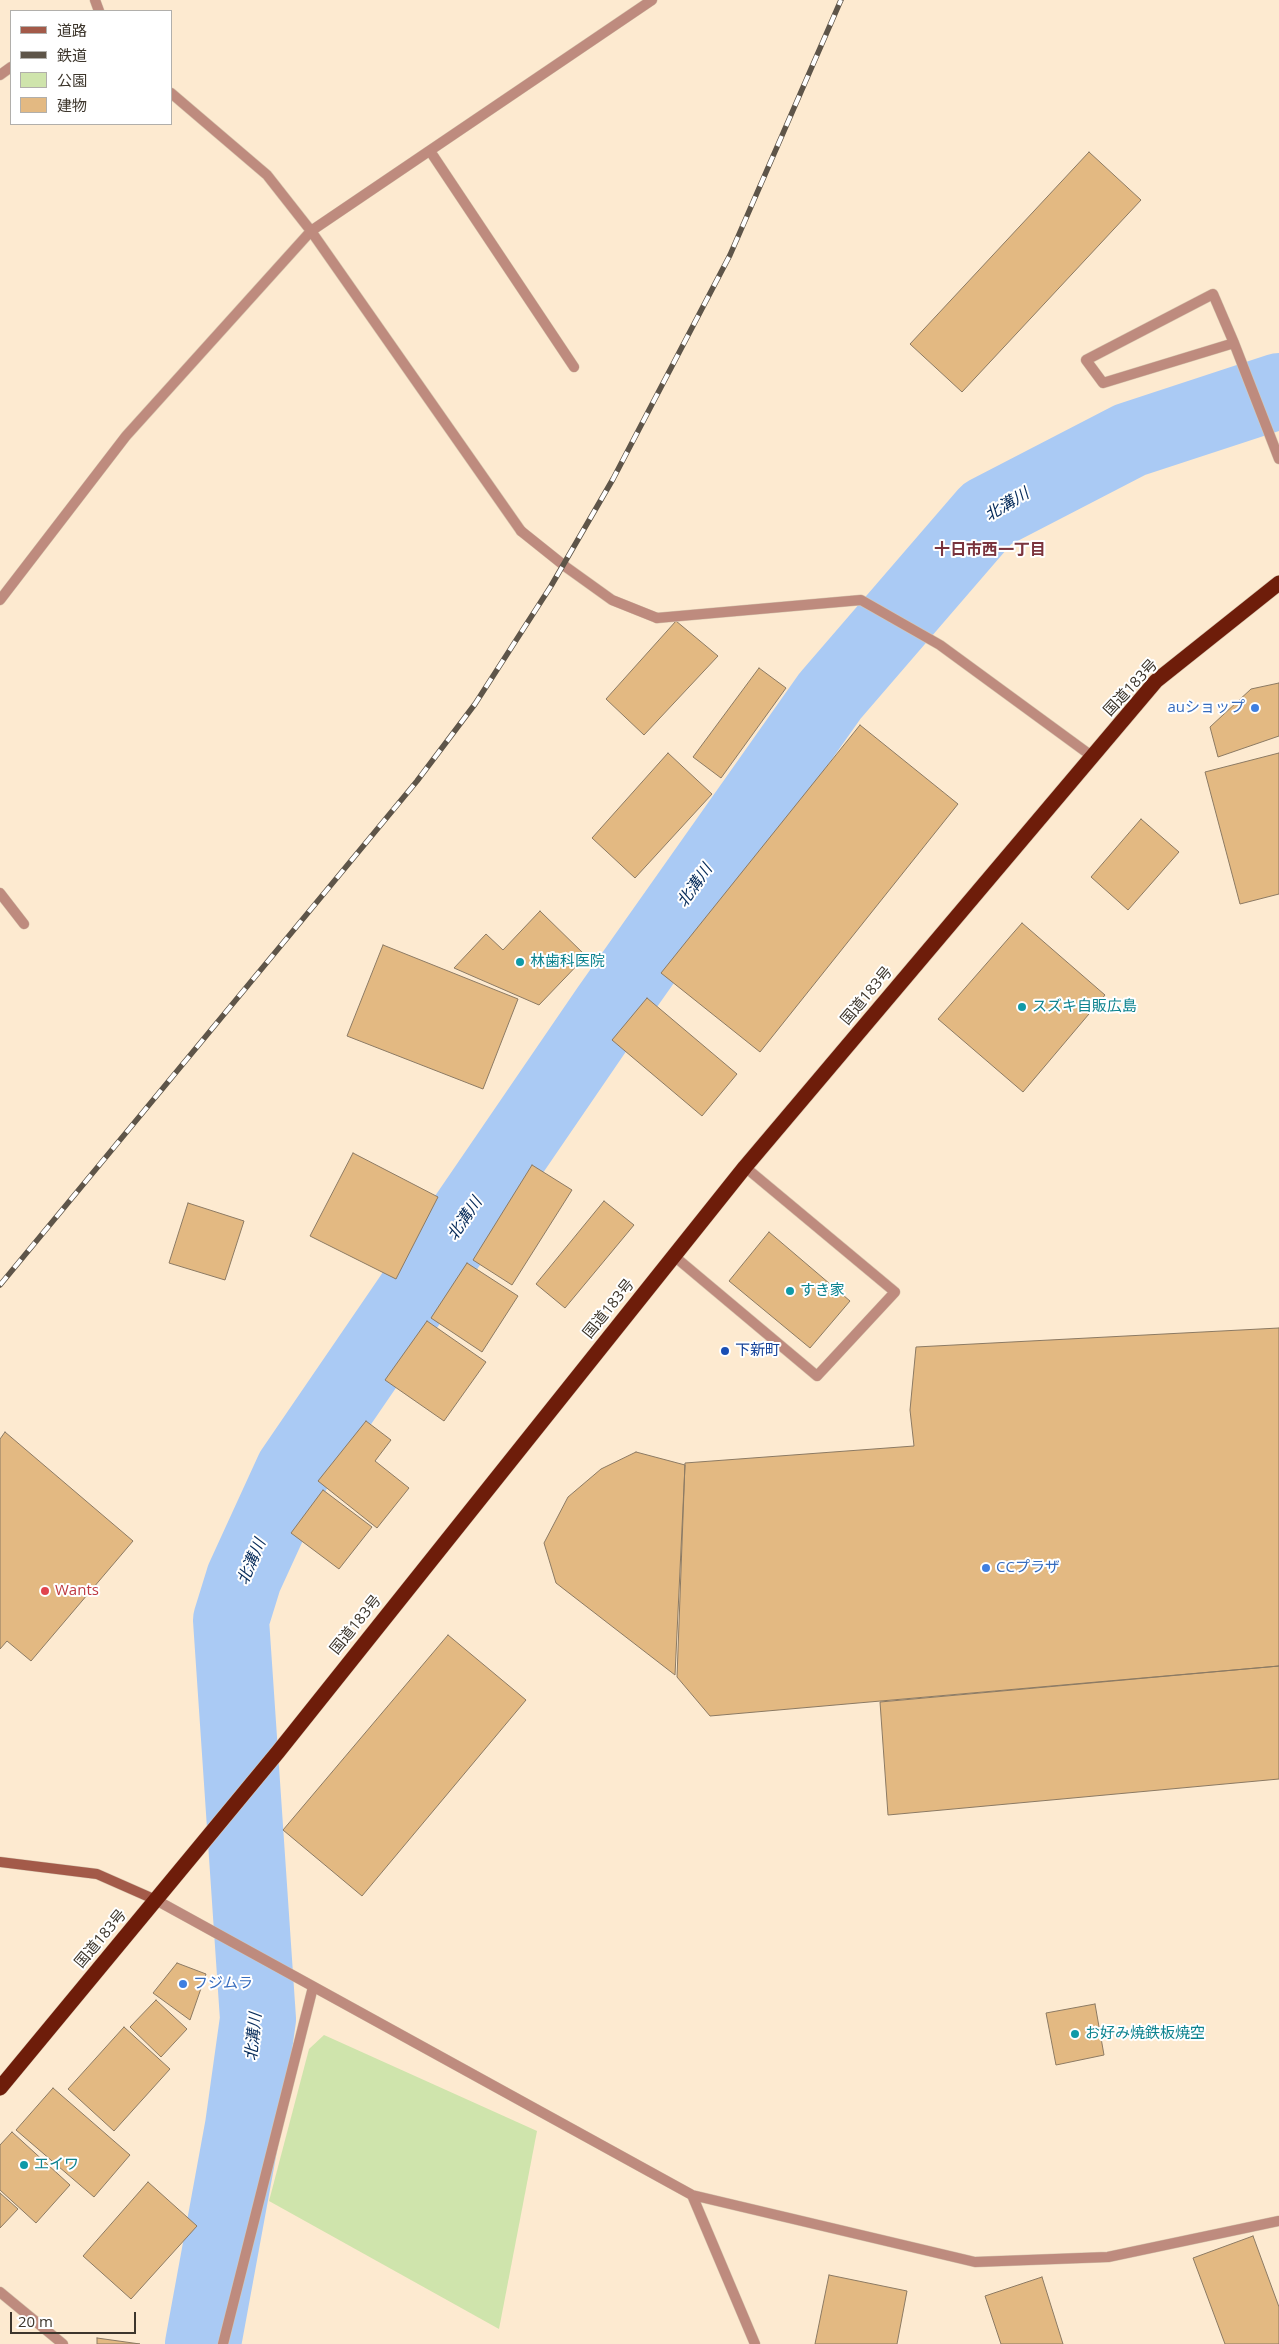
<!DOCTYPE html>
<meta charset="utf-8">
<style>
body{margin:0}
#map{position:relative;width:1279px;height:2344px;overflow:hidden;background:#fdead0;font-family:"Open Sans","Noto Sans JP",sans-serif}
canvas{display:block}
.legend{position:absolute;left:10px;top:10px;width:162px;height:115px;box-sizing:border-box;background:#fff;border:1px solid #b1afab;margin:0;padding:6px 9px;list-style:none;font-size:15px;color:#3d362c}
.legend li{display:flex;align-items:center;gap:10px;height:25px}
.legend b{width:25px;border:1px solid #b1afab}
.scale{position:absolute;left:10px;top:2312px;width:126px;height:22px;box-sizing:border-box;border:2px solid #3d362c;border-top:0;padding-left:6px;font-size:15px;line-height:18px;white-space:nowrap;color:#3d362c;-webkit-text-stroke:4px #fff;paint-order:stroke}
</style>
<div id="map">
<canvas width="1279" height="2344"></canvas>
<ul class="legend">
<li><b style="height:6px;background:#a35a49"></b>道路</li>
<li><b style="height:6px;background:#5e5549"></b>鉄道</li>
<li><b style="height:14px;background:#cfe4ac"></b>公園</li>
<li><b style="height:14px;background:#e3b982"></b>建物</li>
</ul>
<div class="scale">20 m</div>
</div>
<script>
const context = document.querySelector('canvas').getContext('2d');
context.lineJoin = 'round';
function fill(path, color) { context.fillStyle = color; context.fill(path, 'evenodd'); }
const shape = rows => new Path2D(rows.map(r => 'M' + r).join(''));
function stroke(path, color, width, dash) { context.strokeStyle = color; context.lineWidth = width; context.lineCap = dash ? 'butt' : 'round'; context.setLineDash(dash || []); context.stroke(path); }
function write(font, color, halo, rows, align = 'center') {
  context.font = font + ' "Open Sans","Noto Sans JP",sans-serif'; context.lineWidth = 4; context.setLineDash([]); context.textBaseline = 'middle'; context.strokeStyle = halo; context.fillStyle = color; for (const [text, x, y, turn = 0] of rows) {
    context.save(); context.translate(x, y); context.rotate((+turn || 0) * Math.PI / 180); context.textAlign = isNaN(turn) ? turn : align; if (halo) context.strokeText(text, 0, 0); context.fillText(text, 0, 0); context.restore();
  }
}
fill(shape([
 [324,2035,537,2131,499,2329,269,2201,309,2049]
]), '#cfe4ac');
stroke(shape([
 [203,2344,243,2126,258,2019,231,1620,244,1578,293,1471,609,1009,830,696,987,514,1130,440,1279,391]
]), '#aacaf4', 76);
const building = shape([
 [1089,152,1141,200,962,392,910,344,1089,152],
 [676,621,718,656,644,735,606,699,676,621],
 [759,668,786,688,721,778,693,757,759,668],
 [1279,683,1279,736,1218,757,1210,727,1251,689,1279,683],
 [860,725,958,804,760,1052,661,973,860,725],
 [668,753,712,794,635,878,592,838,668,753],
 [1279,753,1279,894,1240,904,1205,772,1279,753],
 [1141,819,1179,852,1128,910,1091,877,1141,819],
 [540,911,586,956,539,1005,454,968,486,934,503,950,540,911],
 [1022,923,1105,995,1023,1092,938,1019,1022,923],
 [383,945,518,999,483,1089,347,1036,383,945],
 [647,998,737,1074,702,1116,612,1040,647,998],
 [353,1153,438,1197,396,1279,310,1236,353,1153],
 [532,1165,572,1190,512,1285,473,1260,532,1165],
 [604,1201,634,1225,565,1308,536,1284,604,1201],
 [188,1203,244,1221,225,1280,169,1263,188,1203],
 [769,1232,850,1301,810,1348,729,1281,769,1232],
 [467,1263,518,1296,482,1352,431,1318,467,1263],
 [427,1321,486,1362,444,1421,385,1380,427,1321],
 [1279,1328,1279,1666,710,1716,677,1677,685,1463,914,1446,910,1410,916,1347,1279,1328],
 [366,1421,391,1440,375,1461,409,1488,377,1528,318,1481,366,1421],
 [5,1432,133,1541,31,1661,7,1641,0,1649,0,1439,5,1432],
 [636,1452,685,1465,675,1675,556,1583,544,1543,568,1497,601,1469,636,1452],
 [323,1490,372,1527,339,1569,291,1533,323,1490],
 [448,1635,526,1700,362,1896,283,1830,448,1635],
 [1279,1666,1279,1779,888,1815,880,1702,1279,1666],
 [177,1963,206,1974,190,2020,153,1993,177,1963],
 [156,2000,187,2029,161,2057,130,2027,156,2000],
 [1095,2004,1104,2055,1056,2065,1046,2013,1095,2004],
 [124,2027,170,2069,114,2131,68,2089,124,2027],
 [53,2088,130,2155,94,2197,16,2130,53,2088],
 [12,2132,70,2185,36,2223,0,2190,0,2145,12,2132],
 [148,2182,197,2226,131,2299,83,2256,148,2182],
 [0,2193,18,2209,0,2228,0,2193],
 [1253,2236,1279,2307,1279,2344,1225,2344,1193,2258,1253,2236],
 [829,2275,907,2291,897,2344,815,2344,829,2275],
 [1042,2277,1063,2344,1001,2344,985,2296,1042,2277],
 [97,2338,140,2344,97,2344,97,2338]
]);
fill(building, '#e3b982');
stroke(building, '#8c7a63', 1);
const lane = shape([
 [1234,343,1103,383,1086,360,1213,294,1234,343,1279,459],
 [521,531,566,567,612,600,657,618],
 [674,1256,817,1376,895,1292,745,1167],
 [223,2344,313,1987]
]);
const street = shape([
 [95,0,99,11],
 [0,75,11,67],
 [171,93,267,175,311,231,521,531],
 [430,151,574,367],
 [0,600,126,436,311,231,652,0],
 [657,618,861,600,940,645,1093,757],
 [0,893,24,924],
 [156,1900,692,2195,975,2262,1108,2257,1279,2221],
 [692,2195,755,2344],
 [0,2292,63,2344]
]);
const secondary = shape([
 [0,1862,97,1874,156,1900]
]);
const highway = shape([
 [0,2088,278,1752,745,1167,1156,681,1279,583]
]);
stroke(lane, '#d7c6af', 11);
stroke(street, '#d7c6af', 11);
stroke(secondary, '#d7c6af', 11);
stroke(highway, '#d7c6af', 16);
stroke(lane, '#be8b7e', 10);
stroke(street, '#be8b7e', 10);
stroke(secondary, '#a35a49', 10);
stroke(highway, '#6e1d0a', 15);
const rail = shape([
 [0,1285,417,781,475,704,551,586,613,479,730,255,841,0]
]);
stroke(rail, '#5e5549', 5.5);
stroke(rail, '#fff', 4, [11]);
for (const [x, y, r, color] of [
 [1255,708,5,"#3f7fe0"],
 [520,962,5,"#0f9aa8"],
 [1022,1007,5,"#0f9aa8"],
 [790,1291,5,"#0f9aa8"],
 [725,1351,5,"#1a4fb4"],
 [986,1568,5,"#3f7fe0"],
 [45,1591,5,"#e0444e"],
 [183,1984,5,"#3f7fe0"],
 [1075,2034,5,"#0f9aa8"],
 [24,2165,5,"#0f9aa8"]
]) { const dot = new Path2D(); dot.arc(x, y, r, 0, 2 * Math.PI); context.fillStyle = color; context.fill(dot); stroke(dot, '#fff', 2); }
write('15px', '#3d362c', '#fff', [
 ["国道183号",1131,688,-47],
 ["国道183号",867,996,-50],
 ["国道183号",609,1309,-51],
 ["国道183号",356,1625,-51],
 ["国道183号",101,1939,-50]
]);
write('15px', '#366cbe', '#fff', [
 ["auショップ",1245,708,"right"],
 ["CCプラザ",996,1568],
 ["フジムラ",193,1984]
], 'left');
write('15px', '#0d838f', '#fff', [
 ["林歯科医院",530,962],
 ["スズキ自販広島",1032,1007],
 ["すき家",800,1291],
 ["お好み焼鉄板焼空",1085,2034],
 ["エイワ",34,2165]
], 'left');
write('15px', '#164399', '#fff', [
 ["下新町",735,1351]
], 'left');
write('15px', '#be3a42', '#fff', [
 ["Wants",55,1591]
], 'left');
write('italic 16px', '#062b5a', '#fff', [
 ["北溝川",1007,505,-31],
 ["北溝川",695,886,-55],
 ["北溝川",465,1219,-56],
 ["北溝川",252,1562,-67],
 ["北溝川",254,2037,-84]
]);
write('bold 16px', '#7a333d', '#fff', [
 ["十日市西一丁目",990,550]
]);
</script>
